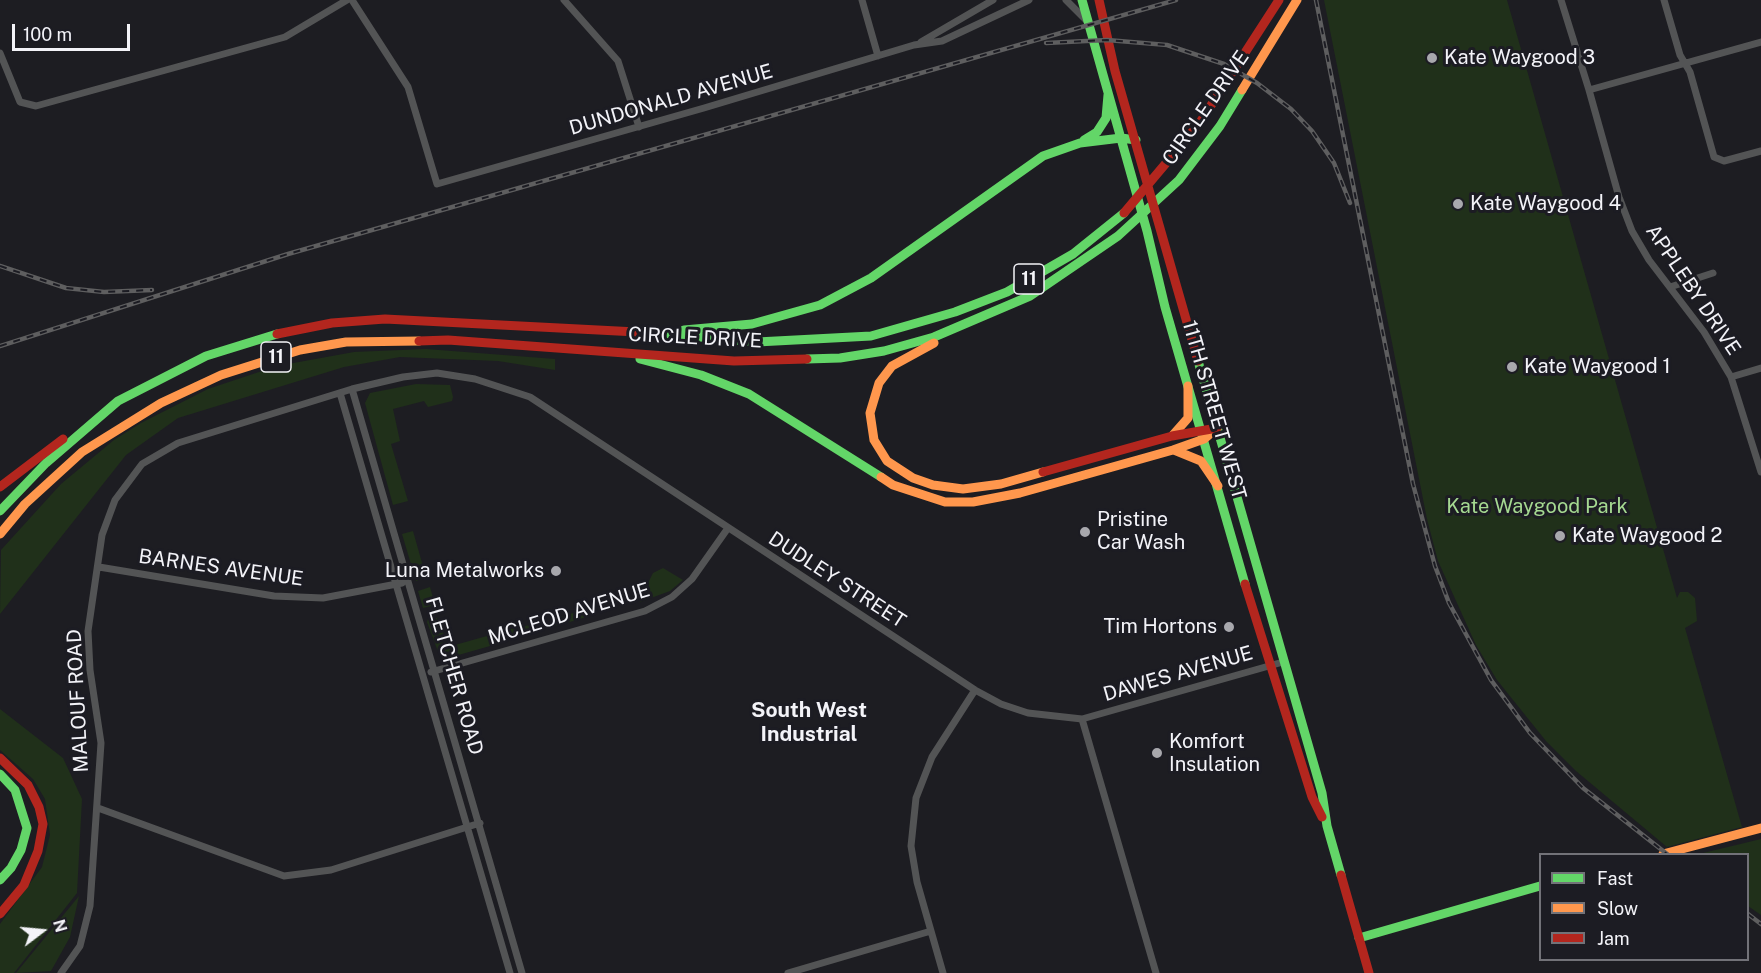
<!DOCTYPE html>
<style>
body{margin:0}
#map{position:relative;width:1761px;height:973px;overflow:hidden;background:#1d1d22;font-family:"Public Sans",sans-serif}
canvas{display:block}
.legend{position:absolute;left:1539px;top:853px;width:210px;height:108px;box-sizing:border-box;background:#1c1c23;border:2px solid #727278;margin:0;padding:8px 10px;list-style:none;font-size:18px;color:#f3f3f8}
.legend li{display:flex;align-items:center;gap:12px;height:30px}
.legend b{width:30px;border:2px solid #727278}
.north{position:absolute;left:12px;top:901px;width:60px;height:60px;-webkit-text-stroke:4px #1c1c23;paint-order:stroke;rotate:74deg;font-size:16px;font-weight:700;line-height:24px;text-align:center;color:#f3f3f8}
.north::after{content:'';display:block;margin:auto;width:21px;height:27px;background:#f3f3f8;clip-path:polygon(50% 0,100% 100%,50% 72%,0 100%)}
.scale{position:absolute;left:12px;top:24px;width:118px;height:27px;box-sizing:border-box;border:3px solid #f3f3f8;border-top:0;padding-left:8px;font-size:18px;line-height:21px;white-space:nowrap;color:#f3f3f8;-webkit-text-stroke:4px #1c1c23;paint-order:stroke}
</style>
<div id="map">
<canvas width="1761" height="973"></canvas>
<ul class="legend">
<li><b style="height:8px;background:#63d668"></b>Fast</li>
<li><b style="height:8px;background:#ff974d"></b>Slow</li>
<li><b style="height:8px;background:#b3261e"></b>Jam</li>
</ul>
<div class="north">N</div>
<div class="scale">100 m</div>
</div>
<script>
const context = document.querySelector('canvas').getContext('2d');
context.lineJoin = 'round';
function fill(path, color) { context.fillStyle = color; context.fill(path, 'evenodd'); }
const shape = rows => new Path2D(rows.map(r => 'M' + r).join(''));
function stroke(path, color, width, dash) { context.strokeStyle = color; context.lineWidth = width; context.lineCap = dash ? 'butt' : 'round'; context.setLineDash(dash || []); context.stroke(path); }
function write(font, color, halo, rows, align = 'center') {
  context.font = font + ' "Public Sans",sans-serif'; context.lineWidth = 6; context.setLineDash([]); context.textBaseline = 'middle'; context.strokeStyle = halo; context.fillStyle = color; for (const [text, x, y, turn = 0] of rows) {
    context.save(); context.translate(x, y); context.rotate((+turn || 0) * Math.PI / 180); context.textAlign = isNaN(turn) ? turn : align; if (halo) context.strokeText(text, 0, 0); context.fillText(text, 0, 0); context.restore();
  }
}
fill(shape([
 [1324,0,1507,0,1677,598,1680,592,1688,592,1695,598,1697,621,1685,628,1742,827,1667,847,1576,771,1546,741,1497,680,1476,645,1438,561,1427,519],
 [426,349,555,359,555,370,498,361,400,357,344,367,178,418,126,455,0,614,1,550,61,484,114,440,141,423,208,389,277,366,354,352],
 [416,384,450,385,453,397,452,401,428,407,424,401,393,409,400,441,391,444,408,501,393,505,365,403,370,393],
 [413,531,426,577,416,581,402,534],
 [663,568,683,580,670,591,640,602,638,594,644,591,653,573],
 [430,587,435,605,423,608,418,591],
 [591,607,593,615,553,627,552,620],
 [437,618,448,644,455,645,494,634,497,644,448,658,440,657,427,622,428,619],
 [530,625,531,634,507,640,506,630],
 [0,709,63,758,82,799,77,893,14,973,0,973,0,924,42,867,50,835,45,799,33,779,0,750],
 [1761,839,1761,915,1748,906,1748,854,1699,854],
 [79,896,70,937,51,971,16,973]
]), '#20301a');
stroke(shape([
 [352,0,408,87,437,184,704,108,914,45,942,41,1029,0],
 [564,0,618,61,639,127],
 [862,0,878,56],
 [1066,0,1086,20],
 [1561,0,1589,90],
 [1664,0,1680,55,1690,72,1714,157,1724,161,1761,151],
 [921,42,993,0],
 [1761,42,1589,90,1619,197,1632,231,1649,260,1704,332,1731,377,1761,472],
 [0,53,20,102,36,106,285,37,347,0],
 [1670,287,1713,273],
 [1731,377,1761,368],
 [352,389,522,973],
 [340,393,510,973],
 [99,567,274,596,323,598,402,583],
 [431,672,645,611,672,597,692,579,728,528],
 [1082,719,1156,973],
 [98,808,284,876,331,870,480,823],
 [61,973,80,946,90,906,101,743,90,670,88,631,102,535,115,500,142,464,178,443,352,389,403,377,437,373,475,379,530,397,975,690,1001,704,1028,713,1082,719,1283,662],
 [788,973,931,931],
 [943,973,917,882,911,846,916,798,932,757,975,690]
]), '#535455', 7);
stroke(shape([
 [1082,0,1147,231,1165,307,1245,584],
 [1084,140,1097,132,1106,118,1108,95],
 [684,330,752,324,820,305,871,278,1043,156,1080,143,1121,138,1136,140],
 [656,333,757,342,871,336,955,312,1007,292,1073,254,1124,213],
 [640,359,701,375,749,394,881,477],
 [807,359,840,358,884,351,934,337,1030,296,1118,236,1179,180,1220,126,1242,90],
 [1198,361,1322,793,1327,826,1341,875],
 [0,511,46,463,118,401,206,356,277,334],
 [0,774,15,790,27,828,21,850,11,868,0,880],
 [1359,938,1540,886]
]), '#63d668', 9);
stroke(shape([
 [1242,90,1297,0],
 [934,343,892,366,879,383,870,413,874,440,887,461,913,478,933,485,963,489,1001,484,1043,472],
 [1173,435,1188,418,1188,386],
 [1174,450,1201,461,1218,486],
 [881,477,893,485,945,502,973,502,1020,493,1173,450,1204,439,1217,428],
 [0,534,25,504,82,452,161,403,221,375,300,350,346,342,419,341],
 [1663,854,1761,828]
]), '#ff974d', 9);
stroke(shape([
 [1099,0,1115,71,1198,361],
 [1124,213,1199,124,1279,0],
 [277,334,332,323,385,319,656,333],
 [419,341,448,340,734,361,807,359],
 [1043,472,1172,436,1217,428],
 [0,487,63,439],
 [1245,584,1312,797,1322,817],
 [0,758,28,785,39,807,43,824,38,851,24,885,0,914],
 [1341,875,1369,973]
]), '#b3261e', 9);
const rail = shape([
 [1316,0,1413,484,1435,566,1449,603,1491,680,1530,733,1583,788,1667,854],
 [1046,43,1107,40,1167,45,1224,64,1257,83,1291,109,1312,131,1334,163,1350,203],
 [0,266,66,288,104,292,152,290],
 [0,346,288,254,1176,0],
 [1748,914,1761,924]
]);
stroke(rail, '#5e5e5f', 4.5);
stroke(rail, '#1c1c23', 2, [7]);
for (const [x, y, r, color] of [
 [1432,58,6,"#a8a8ad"],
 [1458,204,6,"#a8a8ad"],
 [1512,367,6,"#a8a8ad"],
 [1085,532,6,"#a8a8ad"],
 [1560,536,6,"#a8a8ad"],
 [556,571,6,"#a8a8ad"],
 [1229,627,6,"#a8a8ad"],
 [1157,753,6,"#a8a8ad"]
]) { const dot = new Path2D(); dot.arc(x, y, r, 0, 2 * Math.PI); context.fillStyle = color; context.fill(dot); stroke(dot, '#1c1c23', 2); }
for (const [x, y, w] of [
 [1029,279,30],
 [276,357,30]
]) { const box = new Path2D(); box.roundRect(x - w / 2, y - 15, w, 30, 4.5); context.fillStyle = '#1c1c23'; context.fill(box); stroke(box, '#f3f3f8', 1.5); }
write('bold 18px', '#f3f3f8', null, [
 ["11",1029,279],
 ["11",276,357]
]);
write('20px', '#f3f3f8', '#1c1c23', [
 ["Kate Waygood 3",1444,58],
 ["Kate Waygood 4",1470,204],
 ["Kate Waygood 1",1524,367],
 ["Pristine",1097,520],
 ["Car Wash",1097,543],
 ["Kate Waygood 2",1572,536],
 ["Luna Metalworks",544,571,"right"],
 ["Tim Hortons",1217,627,"right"],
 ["Komfort",1169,742],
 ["Insulation",1169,765]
], 'left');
write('20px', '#f3f3f8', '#1c1c23', [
 ["DUNDONALD AVENUE",671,100,-16],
 ["CIRCLE DRIVE",1206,108,-55],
 ["APPLEBY DRIVE",1693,290,56],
 ["CIRCLE DRIVE",695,338,3],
 ["11TH STREET WEST",1214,410,74],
 ["BARNES AVENUE",221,568,8],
 ["DUDLEY STREET",837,580,33],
 ["MCLEOD AVENUE",569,614,-17],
 ["DAWES AVENUE",1178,674,-16],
 ["FLETCHER ROAD",454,676,74],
 ["MALOUF ROAD",78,701,-93]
]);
write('20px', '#a5d991', '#1c1c23', [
 ["Kate Waygood Park",1537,507]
]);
write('bold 21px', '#f3f3f8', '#1c1c23', [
 ["South West",809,711],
 ["Industrial",809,735]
]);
</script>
